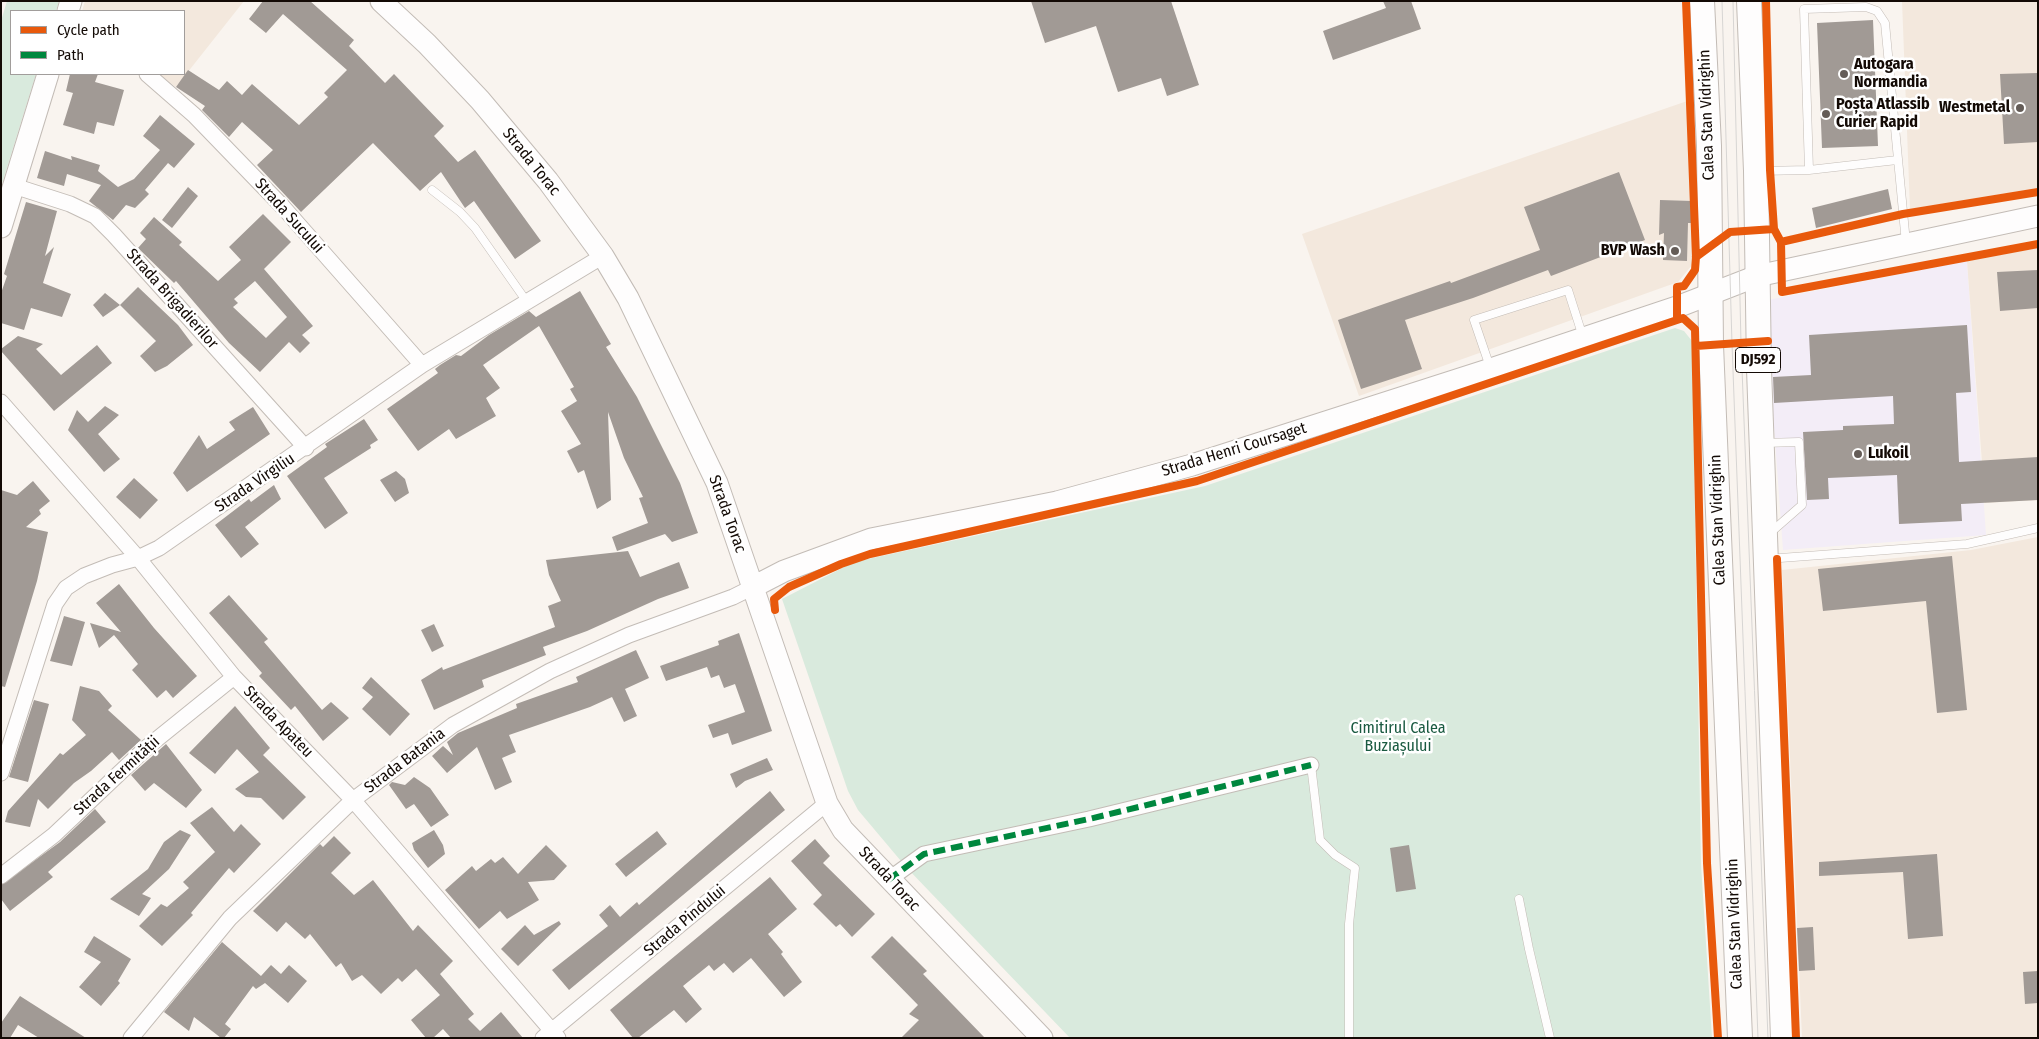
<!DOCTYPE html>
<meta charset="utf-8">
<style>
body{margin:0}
#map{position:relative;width:2039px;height:1039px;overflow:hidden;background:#f9f4ef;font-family:"Fira Sans Condensed",sans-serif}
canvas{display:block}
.frame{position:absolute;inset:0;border:2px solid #130a05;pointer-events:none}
.legend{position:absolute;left:10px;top:10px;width:175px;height:65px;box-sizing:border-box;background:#fff;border:1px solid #a19d9b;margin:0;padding:6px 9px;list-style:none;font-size:15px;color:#130a05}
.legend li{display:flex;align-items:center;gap:10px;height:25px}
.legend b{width:25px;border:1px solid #a19d9b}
</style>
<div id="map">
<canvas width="2039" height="1039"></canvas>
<div class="frame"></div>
<ul class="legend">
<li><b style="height:6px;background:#e8590c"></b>Cycle path</li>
<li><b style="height:6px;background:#00873e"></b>Path</li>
</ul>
</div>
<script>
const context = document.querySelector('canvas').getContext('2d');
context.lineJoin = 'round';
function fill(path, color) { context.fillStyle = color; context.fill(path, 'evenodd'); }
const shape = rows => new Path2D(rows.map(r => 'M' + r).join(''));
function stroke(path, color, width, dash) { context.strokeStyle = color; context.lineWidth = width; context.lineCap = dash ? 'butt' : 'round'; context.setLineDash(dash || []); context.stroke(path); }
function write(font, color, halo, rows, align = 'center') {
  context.font = font + ' "Fira Sans Condensed",sans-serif'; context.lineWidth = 5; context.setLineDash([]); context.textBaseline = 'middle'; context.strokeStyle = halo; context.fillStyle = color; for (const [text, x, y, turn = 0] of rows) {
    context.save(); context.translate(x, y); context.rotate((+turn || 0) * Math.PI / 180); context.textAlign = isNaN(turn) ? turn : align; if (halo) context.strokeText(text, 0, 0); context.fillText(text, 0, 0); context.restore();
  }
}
fill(shape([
 [1967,261,1986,535,1783,550,1773,414,1768,300]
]), '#f3edf7');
fill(shape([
 [85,1,244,1,176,87,158,74,184,74,184,11,82,11],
 [1902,1,2038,1,2038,188,1910,209],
 [1693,99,1692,265,1678,282,1359,396,1302,234],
 [2038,248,2038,500,1985,503,1967,261],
 [2038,537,2038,1038,1802,1038,1782,570,1971,550]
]), '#f3e8dd');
fill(shape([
 [7,1,59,1,56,11,11,11,11,74,36,74,1,187,1,21],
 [1675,328,1684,331,1692,341,1701,864,1712,1038,1070,1038,906,867,858,810,848,791,782,599,854,562,1205,486]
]), '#d9eadd');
fill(shape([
 [263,1,310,1,354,40,349,46,385,83,394,74,444,126,434,136,458,162,475,150,541,241,515,259,474,201,465,208,441,172,420,191,373,143,301,212,257,165,273,150,242,122,229,137,202,110,205,106,176,87,188,70,219,90,227,81,242,95,252,84,299,125,328,97,324,93,347,70,283,14,266,33,249,19],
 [1031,1,1171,1,1199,85,1167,96,1161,78,1118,92,1096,26,1045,43],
 [1383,1,1411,1,1421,29,1333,60,1323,31,1386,8],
 [1873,20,1878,146,1822,148,1817,23],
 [2038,73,2038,142,2004,144,2000,74],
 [70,74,98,74,95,82,124,90,114,126,97,122,94,134,63,125,73,93,66,91],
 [160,115,195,144,174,168,168,163,145,190,149,194,135,208,126,205,113,220,89,201,101,185,67,174,64,186,37,178,45,151,72,160,71,156,100,165,98,171,118,187,134,179,160,150,143,136],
 [1619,172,1645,240,1551,276,1548,270,1473,298,1405,320,1422,369,1361,389,1338,320,1450,281,1451,283,1540,250,1524,207],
 [188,187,198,196,172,228,162,220],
 [1888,189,1892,209,1816,228,1812,208],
 [1660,200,1692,201,1692,223,1688,223,1687,261,1663,260,1664,233,1659,235],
 [26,202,57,211,45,256,54,247,43,283,71,294,62,317,31,308,24,330,1,323,1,293,7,276,4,274],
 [263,214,291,242,264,269,313,326,302,335,310,343,300,353,289,342,260,372,229,343,176,281,174,283,138,248,146,239,140,233,154,217,182,242,179,245,218,281,241,260,229,247],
 [255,281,287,317,266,338,233,307,238,303,234,299],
 [2038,270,2038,308,2000,311,1997,272],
 [138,287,178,325,193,345,167,366,155,372,140,356,156,341,120,305],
 [580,291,611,344,606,347,637,397,680,483,698,533,672,542,665,534,617,551,612,537,648,523,639,498,643,497,624,458,608,412,611,500,597,509,584,470,578,473,567,451,581,444,561,411,577,401,570,389,574,387,539,326,483,365,500,388,486,398,496,416,456,439,449,429,418,451,387,409,438,373,435,369,440,365,456,355,461,356,489,335,529,311,536,317],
 [105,293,120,305,103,317,93,305],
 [1967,325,1971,392,1956,393,1959,462,2038,457,2038,500,1961,504,1962,521,1899,524,1897,475,1828,478,1829,499,1807,500,1803,432,1843,430,1843,426,1894,424,1893,396,1774,403,1773,377,1811,375,1809,335],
 [18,336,43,344,36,349,61,375,97,345,112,363,54,411,1,351,1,349],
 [105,406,119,415,98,434,120,459,104,472,68,430,77,410,88,422],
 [253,407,270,434,187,492,173,473,199,435,207,449,235,430,229,422],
 [364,419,378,440,370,445,371,448,324,478,348,513,325,529,287,476,327,447,325,444],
 [396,471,405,479,409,493,395,502,380,480],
 [134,478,158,500,140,519,116,497],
 [33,481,50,501,39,510,41,514,26,527,48,532,37,581,5,687,1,686,1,490,17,495],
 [274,485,281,499,245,527,259,544,241,558,215,525,249,499,251,502],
 [628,551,640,577,679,562,689,588,658,599,587,631,543,647,546,655,482,680,484,687,434,710,421,680,442,667,443,670,555,627,548,606,561,601,549,575,546,560],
 [1952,556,1967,710,1937,713,1926,601,1823,611,1818,569],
 [119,584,154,628,197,676,173,698,166,690,157,698,132,670,138,664,114,635,99,648,90,623,121,632,96,603],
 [229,595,268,639,264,642,322,710,331,702,349,718,323,741,295,706,291,710,259,676,262,673,209,613],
 [64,616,85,622,72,666,50,661],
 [434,624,444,646,432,652,421,630],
 [739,633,772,731,732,745,728,733,713,738,708,725,745,712,735,684,724,688,719,675,711,678,707,667,666,681,660,666,719,645,718,641],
 [636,650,649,678,625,689,637,716,624,722,612,697,590,707,509,735,516,752,502,758,512,782,495,790,477,747,447,773,432,756,443,746,453,755,447,742,458,733,517,708,516,704,578,682,576,677],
 [371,677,410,714,390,736,362,709,373,697,362,688],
 [80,686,99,691,112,706,108,710,141,740,119,760,112,752,91,771,74,783,48,809,38,799,30,827,5,822,8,811,60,753,63,755,86,735,72,720],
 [34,700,49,704,28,782,9,777],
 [235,706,270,748,263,755,306,797,283,820,261,798,246,797,235,789,259,772,237,749,215,774,189,753],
 [166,744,202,790,186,808,154,783,145,791,131,775],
 [767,758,773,770,745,781,736,788,730,774],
 [414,777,430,788,449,815,431,827,414,804,406,809,389,785,392,782,405,785],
 [770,791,785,810,569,990,552,970,608,926,599,915,610,905,620,917,637,902,639,905],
 [212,807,234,832,241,824,261,844,234,873,229,868,191,913,193,915,162,946,139,926,161,904,167,907,189,888,183,882,215,852,190,823],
 [95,809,106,822,48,872,53,877,10,911,1,899,1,885,60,842],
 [180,830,191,835,169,869,142,894,151,898,139,916,110,899,148,869,164,842],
 [434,830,443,845,445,854,428,868,414,850,412,843],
 [657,831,667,844,626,877,615,864],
 [334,836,351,853,331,873,354,895,373,880,413,931,418,925,453,961,440,974,474,1014,468,1019,480,1031,501,1012,523,1038,451,1038,443,1029,433,1038,426,1038,411,1020,440,995,416,969,402,982,398,978,381,994,362,975,352,981,341,963,336,967,310,934,305,939,286,922,277,932,253,911,320,844,323,847],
 [815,839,830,856,823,863,875,914,852,937,840,924,836,927,813,904,822,895,791,861],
 [546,845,567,866,554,880,528,882,539,900,507,919,500,911,479,929,445,890,472,866,476,871,491,859,495,863,503,857,518,874],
 [1409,845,1416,889,1396,892,1390,848],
 [1937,854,1943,936,1908,939,1903,872,1819,876,1819,862],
 [770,877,797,909,768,934,783,952,781,954,802,982,784,997,751,958,733,973,724,963,714,971,709,965,683,986,702,1009,686,1023,674,1010,638,1038,633,1038,610,1010],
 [559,921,561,924,518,966,501,949,525,925,534,935],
 [1813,927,1815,970,1799,971,1797,928],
 [94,936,131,959,118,981,120,983,101,1006,79,987,101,962,84,952],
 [892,936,927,971,923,974,985,1038,901,1038,919,1020,909,1014,918,1005,871,957],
 [222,942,261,976,271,965,281,974,289,965,307,981,288,1003,265,983,256,989,253,986,225,1024,231,1029,224,1038,221,1038,194,1017,189,1031,164,1012],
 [2038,971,2038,1003,2025,1004,2023,972],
 [20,996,86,1038,39,1038,18,1025,10,1038,1,1038,1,1023]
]), '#a19a95');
const lane = shape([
 [1809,170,1804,9,1866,7,1877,11,1885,23,1906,243],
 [1760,171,1809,170,1897,160],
 [432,190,460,212,475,228,527,302],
 [1490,367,1474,320,1568,290,1583,337],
 [1763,443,1799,442,1802,505,1770,533],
 [1767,559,1967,544,2038,528],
 [1311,765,1320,840,1335,855,1355,868,1349,924,1349,1038],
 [1519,899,1529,949,1550,1038]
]);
const street = shape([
 [147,74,194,115,283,207,422,365],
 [14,186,70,204,95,216,114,235,306,448],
 [1,402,138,558,234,677,353,800,558,1038],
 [1,773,55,604,66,588,84,576,112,565,138,558,159,548,422,365,603,256],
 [1,876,54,835,146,748,234,677],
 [888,880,924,854,1089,819,1311,765],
 [131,1038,230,918,353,800,453,725,550,671,629,635,733,597,753,587],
 [543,1038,827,803]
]);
const secondary = shape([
 [381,1,427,44,480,100,548,181,603,256,628,298,717,483,827,803,843,830,1042,1038],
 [68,11,71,1],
 [1,227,48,74],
 [753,587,784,571,871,539,1057,502,1192,465,1491,369,1677,307,1757,276,2038,216]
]);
const primary = shape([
 [1702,1,1709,146,1711,345,1740,1038],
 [1749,1,1756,171,1759,369,1783,1038]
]);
stroke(lane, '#c3bcb6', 9);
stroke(street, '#c3bcb6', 17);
stroke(secondary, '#c3bcb6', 23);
stroke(primary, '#c3bcb6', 26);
stroke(lane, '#fefdfd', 8);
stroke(street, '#fefdfd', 15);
stroke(secondary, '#fefdfd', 21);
stroke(primary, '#fefdfd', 24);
stroke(shape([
 [1722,1,1732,344,1758,1038],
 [1733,1,1741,343,1768,1038]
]), '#d7d5d3', 1);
stroke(shape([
 [888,880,924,854,1089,819,1311,765]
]), '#00873e', 6, [12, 6]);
stroke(shape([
 [1766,1,1770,170,1774,229,1781,242,1782,292,2038,244],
 [1781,242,1903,214,2038,192],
 [1696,257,1730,232,1774,229],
 [1677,319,1677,287,1684,286,1695,270,1696,257,1686,1],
 [1696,346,1768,341],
 [1777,559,1796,1038],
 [775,610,774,599,789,587,841,564,870,554,1197,481,1683,318,1695,329,1707,863,1718,1038]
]), '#e8590c', 8);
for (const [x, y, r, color] of [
 [1844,74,5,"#645c57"],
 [2020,108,5,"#645c57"],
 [1826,114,5,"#645c57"],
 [1675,251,5,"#645c57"],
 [1858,454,5,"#645c57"]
]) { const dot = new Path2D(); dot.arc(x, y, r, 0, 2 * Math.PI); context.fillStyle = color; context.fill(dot); stroke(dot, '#fff', 2); }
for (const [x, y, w] of [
 [1758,360,45]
]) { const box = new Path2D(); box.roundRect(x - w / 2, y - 12.5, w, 25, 4); context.fillStyle = '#fff'; context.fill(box); stroke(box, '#130a05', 1); }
write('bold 15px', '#130a05', null, [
 ["DJ592",1758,360]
]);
write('bold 16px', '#130a05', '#fff', [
 ["Autogara",1854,65],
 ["Normandia",1854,83],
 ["Poșta Atlassib",1836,105],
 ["Curier Rapid",1836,123],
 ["Westmetal",2010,108,"right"],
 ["BVP Wash",1665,251,"right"],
 ["Lukoil",1868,454]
], 'left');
write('16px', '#130a05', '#fff', [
 ["Calea Stan Vidrighin",1707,115,-92],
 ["Strada Torac",531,162,51],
 ["Strada Sucului",289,216,48],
 ["Strada Brigadierilor",172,299,48],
 ["Strada Henri Coursaget",1234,450,-17],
 ["Strada Virgiliu",255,483,-34],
 ["Strada Torac",727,514,70],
 ["Calea Stan Vidrighin",1718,520,-92],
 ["Strada Apateu",278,722,46],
 ["Strada Batania",405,761,-37],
 ["Strada Fermității",117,776,-42],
 ["Strada Torac",889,879,47],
 ["Strada Pindului",685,921,-40],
 ["Calea Stan Vidrighin",1735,924,-92]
]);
write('16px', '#1a5a41', '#fff', [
 ["Cimitirul Calea",1398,729],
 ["Buziașului",1398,747]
]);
</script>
